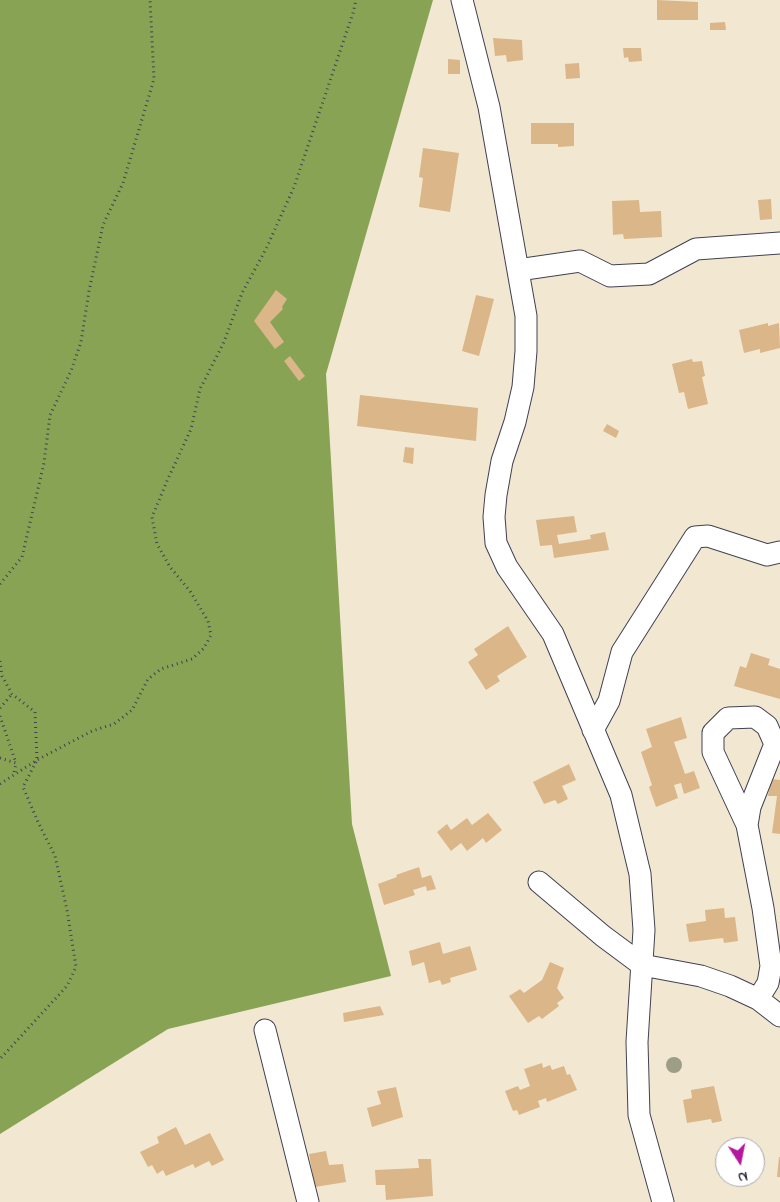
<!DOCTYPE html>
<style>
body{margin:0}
#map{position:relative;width:780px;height:1202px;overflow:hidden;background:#f2e8d1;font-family:"Indie Flower",sans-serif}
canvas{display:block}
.north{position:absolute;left:715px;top:1137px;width:50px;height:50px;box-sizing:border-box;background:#fff;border:1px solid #a7a7b1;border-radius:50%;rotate:169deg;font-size:14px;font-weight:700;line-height:20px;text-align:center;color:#22223b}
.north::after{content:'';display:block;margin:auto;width:18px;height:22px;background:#b5179e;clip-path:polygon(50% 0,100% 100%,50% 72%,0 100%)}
</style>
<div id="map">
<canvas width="780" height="1202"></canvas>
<div class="north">N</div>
</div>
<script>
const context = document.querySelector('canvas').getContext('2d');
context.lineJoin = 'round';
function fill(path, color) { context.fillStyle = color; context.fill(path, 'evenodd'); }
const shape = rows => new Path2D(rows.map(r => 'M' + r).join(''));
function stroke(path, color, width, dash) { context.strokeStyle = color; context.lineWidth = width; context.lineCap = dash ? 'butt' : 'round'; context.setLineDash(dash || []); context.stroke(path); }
fill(shape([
 [0,0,433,0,326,374,352,824,391,976,168,1029,0,1134]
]), '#89a355');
fill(shape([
 [657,0,698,2,698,20,657,20],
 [725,22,726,30,710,30,710,23],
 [493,38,522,40,523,60,507,62,506,55,495,56],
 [623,48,641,48,642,61,629,62,628,57,624,58],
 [448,59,460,60,460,74,448,74],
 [579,63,580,78,566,79,565,64],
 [531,123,574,123,574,146,558,147,558,144,531,144],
 [423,148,459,153,450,212,419,207,423,178,419,177],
 [771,199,772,219,760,220,758,200],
 [639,200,640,212,661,211,662,237,624,239,623,234,613,235,612,201],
 [276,290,287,299,282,307,283,309,270,322,284,342,275,349,254,321],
 [476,295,494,299,479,356,462,351],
 [768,323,768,326,779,323,780,348,760,353,760,349,744,353,739,330],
 [290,356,305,376,299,381,284,361],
 [692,359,693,362,702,361,705,376,702,377,708,404,688,409,684,392,679,393,672,364],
 [360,395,478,408,476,441,357,426],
 [607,424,619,431,616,438,603,431],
 [405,447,414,448,413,464,403,462],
 [574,516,577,532,557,535,559,544,591,539,590,535,605,532,609,550,554,558,552,545,540,546,536,520],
 [508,626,527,657,497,676,500,681,486,690,468,662,478,655,474,649],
 [751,653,770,659,768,665,780,669,780,699,734,686,740,666,746,668],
 [681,717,687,738,674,742,685,774,694,771,700,788,684,794,681,783,674,785,678,798,656,807,649,787,652,785,641,752,652,747,646,729],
 [569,764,576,780,562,786,568,799,558,804,555,800,544,804,533,782],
 [771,779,780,780,780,834,772,833,777,796,768,796],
 [488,813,502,830,486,843,483,838,467,851,461,843,451,851,437,832,447,824,451,830,467,818,472,825],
 [419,867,422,878,431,875,436,889,427,891,426,886,413,890,415,895,384,905,378,884,397,877,396,875],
 [724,908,725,918,735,917,738,941,724,943,723,938,689,942,686,924,706,921,705,910],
 [440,942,443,954,470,946,477,970,450,978,451,982,442,985,440,980,429,983,424,962,412,966,409,951],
 [550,962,564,968,557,988,564,998,557,1003,559,1006,542,1019,539,1016,528,1023,509,996,520,989,524,993,542,980],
 [380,1006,384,1015,344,1022,343,1013],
 [542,1063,543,1068,550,1065,552,1070,564,1066,567,1075,570,1074,577,1090,547,1102,546,1098,538,1101,540,1107,519,1115,517,1110,513,1111,505,1091,518,1086,520,1090,530,1086,524,1069],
 [714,1086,722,1121,712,1123,711,1119,687,1123,683,1100,692,1098,691,1090],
 [396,1087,403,1117,372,1127,367,1108,381,1104,377,1091],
 [176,1127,185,1145,210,1133,224,1160,212,1166,209,1161,195,1168,193,1164,166,1176,163,1170,157,1174,152,1165,148,1167,140,1152,159,1143,157,1137],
 [326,1151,329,1165,343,1164,346,1182,315,1187,309,1154],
 [779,1157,780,1157,780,1177,777,1177],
 [418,1159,431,1159,433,1196,386,1200,385,1185,376,1185,375,1170,419,1168]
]), '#dab689');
const minor = shape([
 [462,0,489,107,526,316,526,351,523,387,515,422,502,461,496,495,494,517,496,543,507,567,553,634,621,795,640,874,644,930,637,1042,639,1115,663,1202],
 [518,270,580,261,610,276,649,274,696,249,780,243],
 [593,730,609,701,622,652,695,537,708,536,767,555,780,552],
 [747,825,750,807,775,744,767,726,755,717,728,718,713,733,713,752,747,825,763,908,771,966,768,983,758,999],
 [539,882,603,936,642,965,701,976,730,986,758,999,780,1016],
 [265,1030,308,1202]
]);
stroke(minor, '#414052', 23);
stroke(shape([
 [0,584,22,557,44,463,50,415,71,371,81,342,89,291,103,225,123,183,154,79,150,0],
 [0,661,2,676,12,694,35,712,37,760,23,787,38,822,55,856,67,910,76,967,67,986,0,1059],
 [0,708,12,694],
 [0,716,16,763],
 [0,758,16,763,14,773],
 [0,784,37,760,92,731,114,724,132,710,148,679,161,669,192,659,204,648,211,635,208,621,190,591,170,567,157,544,152,517,167,481,191,429,200,389,224,342,242,293,266,249,294,187,353,13,356,0]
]), '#414052', 3, [1, 4]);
stroke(minor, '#fff', 21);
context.fillStyle = '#9e9d86';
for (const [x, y] of [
 [674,1065]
]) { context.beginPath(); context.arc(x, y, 8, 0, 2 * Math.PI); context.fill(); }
</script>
